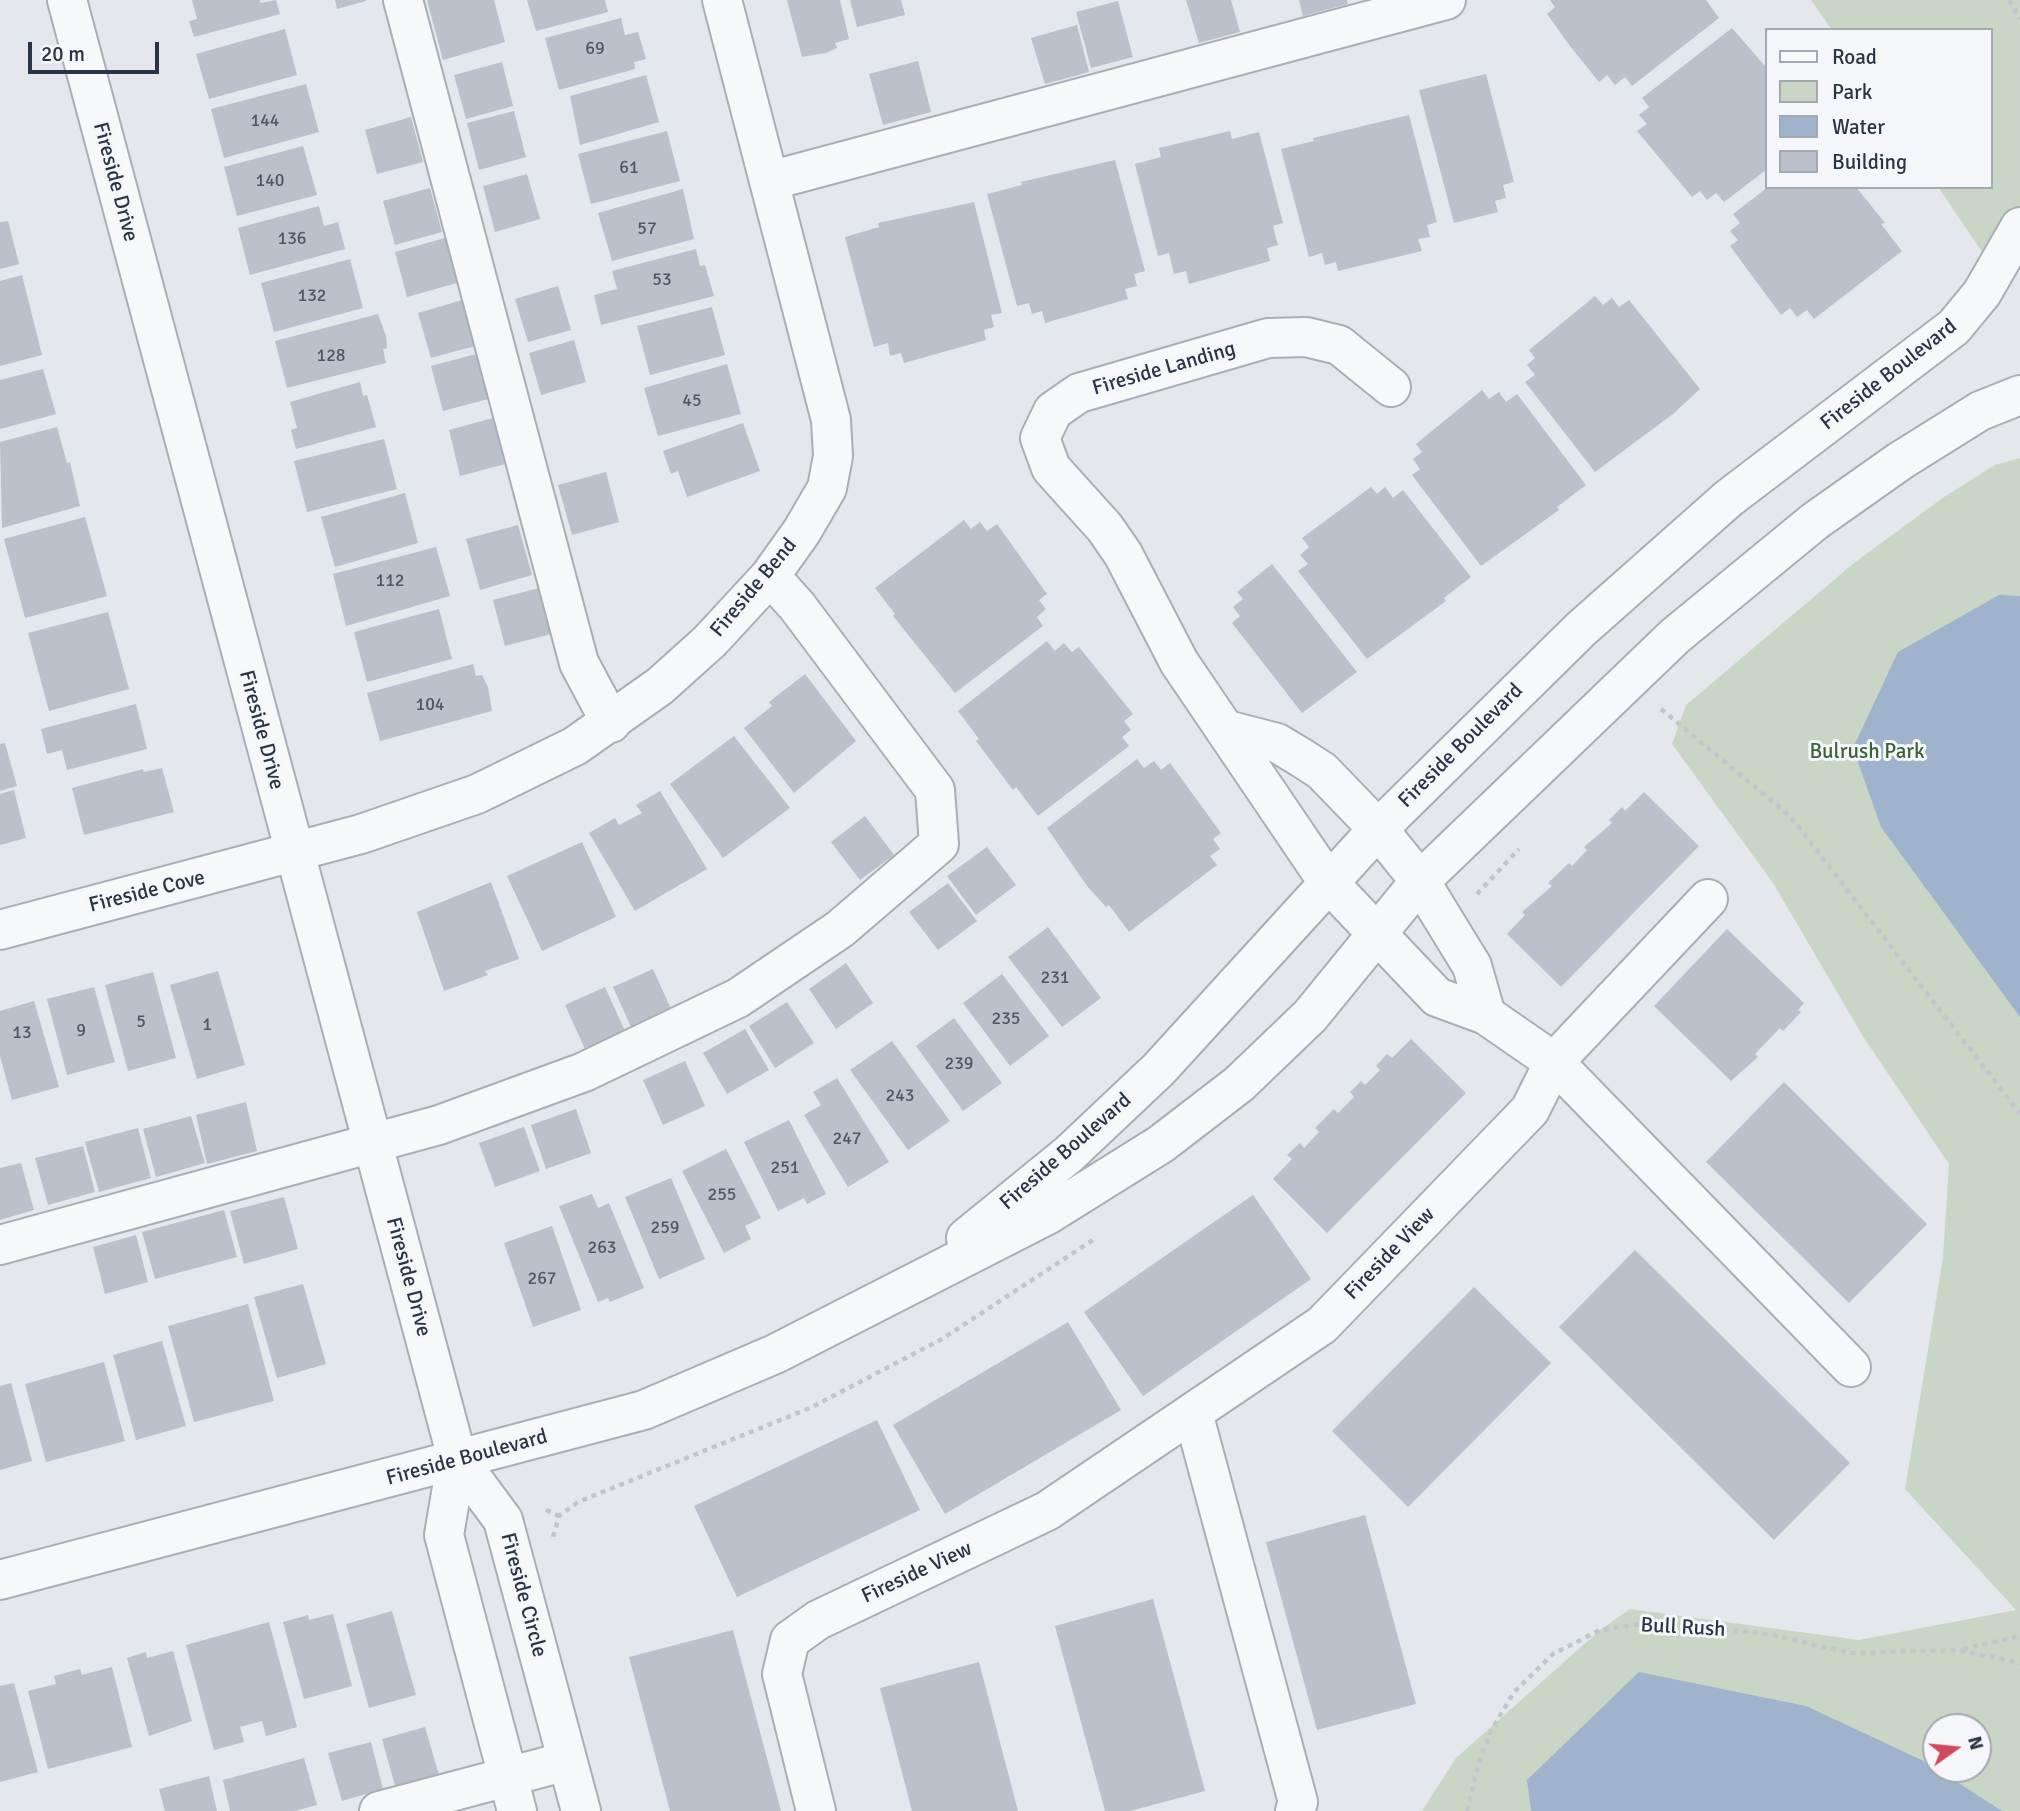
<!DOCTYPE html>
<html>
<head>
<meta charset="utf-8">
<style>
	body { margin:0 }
	#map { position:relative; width:2020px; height:1811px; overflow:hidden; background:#e4e7ec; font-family:Signika,sans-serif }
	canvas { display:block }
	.legend { position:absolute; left:1765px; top:28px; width:228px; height:161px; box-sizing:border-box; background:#f4f6f9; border:2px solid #a4a8b1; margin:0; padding:9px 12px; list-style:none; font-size:21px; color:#2b3445 }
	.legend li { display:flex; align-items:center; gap:14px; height:35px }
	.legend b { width:35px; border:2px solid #a4a8b1 }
	.north { position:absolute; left:1922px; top:1713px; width:70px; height:70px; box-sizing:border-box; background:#f4f6f9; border:2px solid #a4a8b1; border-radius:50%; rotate:75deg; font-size:19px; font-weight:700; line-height:28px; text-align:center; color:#2b3445 }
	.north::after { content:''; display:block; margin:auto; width:24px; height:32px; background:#d1495b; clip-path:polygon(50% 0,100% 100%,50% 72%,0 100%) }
	.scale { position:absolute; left:28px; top:42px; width:131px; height:32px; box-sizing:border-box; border:4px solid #2b3445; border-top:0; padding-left:9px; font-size:21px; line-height:24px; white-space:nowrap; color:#2b3445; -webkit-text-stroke:5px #f4f6f9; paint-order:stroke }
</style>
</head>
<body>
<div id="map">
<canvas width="2020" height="1811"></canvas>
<ul class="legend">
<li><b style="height:9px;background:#f7f8fa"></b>Road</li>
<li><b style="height:19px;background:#c9d6c5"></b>Park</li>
<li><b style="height:19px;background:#9fb4cc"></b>Water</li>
<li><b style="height:19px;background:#bbc0ca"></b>Building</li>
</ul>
<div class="north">N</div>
<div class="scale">20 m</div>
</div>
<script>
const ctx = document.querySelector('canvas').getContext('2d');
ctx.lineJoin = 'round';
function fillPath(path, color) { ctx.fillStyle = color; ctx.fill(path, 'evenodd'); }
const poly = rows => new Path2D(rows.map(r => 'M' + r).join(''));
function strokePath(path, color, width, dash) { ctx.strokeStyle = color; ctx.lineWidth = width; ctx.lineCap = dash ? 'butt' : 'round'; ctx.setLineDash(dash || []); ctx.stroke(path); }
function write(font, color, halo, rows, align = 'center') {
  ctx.font = font + ' Signika,sans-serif'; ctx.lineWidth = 6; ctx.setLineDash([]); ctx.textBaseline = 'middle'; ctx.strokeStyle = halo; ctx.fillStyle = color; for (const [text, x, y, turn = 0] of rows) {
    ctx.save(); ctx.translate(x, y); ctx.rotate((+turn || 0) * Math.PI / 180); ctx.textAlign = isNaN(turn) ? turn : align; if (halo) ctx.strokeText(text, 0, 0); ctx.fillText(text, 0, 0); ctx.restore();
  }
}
fillPath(poly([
	[1811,0,2020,0,2020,227,1995,271,1938,187,1990,187,1990,30,1832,30],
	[2020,458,2020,1811,1422,1811,1456,1758,1600,1630,1630,1609,1859,1640,2016,1610,1905,1489,1943,1258,1949,1164,1864,1038,1773,883,1672,744,1686,705,1854,563,1944,497,1995,465],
	[1936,1727,1978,1727,1978,1769,1936,1769]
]), '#c9d6c5');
fillPath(poly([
	[1999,595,2020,596,2020,1017,1881,827,1853,748,1898,652],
	[1639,1672,1806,1706,1926,1762,2002,1811,1531,1811,1527,1780]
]), '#9fb4cc');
fillPath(poly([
	[192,0,260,0,260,3,276,0,280,14,194,37,189,21,197,19],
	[335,0,366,0,366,1,337,9],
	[427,0,494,0,505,42,443,60],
	[527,0,605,0,608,12,536,31],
	[787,0,840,0,849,39,835,43,837,48,826,53,802,57],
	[850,0,901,0,905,15,857,27],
	[1186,0,1231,0,1240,32,1199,43],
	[1299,0,1347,0,1348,4,1303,16],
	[1550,0,1706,0,1719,18,1632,86,1625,77,1615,85,1607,75,1599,82,1570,46,1547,14,1555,7],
	[1118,1,1133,57,1091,68,1076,12],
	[621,18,625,35,638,32,646,59,634,62,635,69,559,90,545,38],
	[1077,25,1089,72,1045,84,1031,38],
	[1732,28,1766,67,1766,170,1724,202,1716,193,1707,200,1700,191,1692,197,1637,131,1647,124,1639,115,1649,107,1642,98],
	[285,29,297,75,209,99,196,54],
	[918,61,931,112,883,125,869,74],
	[502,62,513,106,466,119,454,75],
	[1486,74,1514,182,1503,185,1506,198,1495,201,1498,212,1454,223,1419,90],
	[646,75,659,122,580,145,570,96],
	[306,84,319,132,224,158,211,109],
	[514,111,526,157,479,170,467,123],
	[1409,115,1437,222,1427,225,1430,237,1418,239,1422,251,1338,271,1336,262,1325,265,1322,253,1309,257,1281,149,1314,141,1313,138],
	[411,117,423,162,377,174,365,130],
	[667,131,680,181,591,204,578,154],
	[1230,131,1232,139,1259,132,1283,223,1273,226,1278,245,1267,248,1270,261,1189,284,1186,271,1174,274,1169,253,1158,256,1135,164,1161,157,1159,148],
	[303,146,317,195,237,216,224,167],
	[1115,160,1145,271,1134,274,1137,286,1125,289,1128,299,1045,323,1042,311,1032,314,1029,303,1017,306,987,194,1022,185,1021,182],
	[527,174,540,219,495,232,483,186],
	[1768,187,1856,187,1885,223,1881,224,1902,251,1814,319,1807,310,1797,317,1790,308,1781,315,1730,246,1738,240,1730,231,1740,223,1733,214],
	[430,188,442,232,395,245,383,201],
	[683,189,694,239,612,261,598,213],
	[974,202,1002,313,991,315,994,327,984,330,986,340,904,363,901,353,890,356,888,343,874,347,845,237,879,227,878,223],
	[319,206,324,226,338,222,345,249,250,275,238,228],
	[8,221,19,264,0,269,0,222],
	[445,238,457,283,407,297,395,252],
	[696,249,700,266,705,265,714,296,601,325,594,295,617,289,612,271],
	[350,259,363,308,274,332,261,283],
	[22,275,42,355,0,366,0,281],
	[558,286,571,330,528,342,515,299],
	[1595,296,1603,305,1612,298,1619,307,1629,300,1700,389,1673,414,1595,472,1525,382,1535,375,1527,365,1535,358,1529,350],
	[462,300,475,346,431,358,418,313],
	[712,307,725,355,650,375,637,326],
	[378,314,386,336,387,348,383,349,386,363,287,388,275,341],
	[574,340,586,382,541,395,529,353],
	[476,354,488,399,443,411,431,366],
	[727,364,741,414,658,436,644,388],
	[43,369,56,414,0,429,0,380],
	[360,382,363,396,367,395,376,427,296,449,291,430,297,428,290,402],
	[1482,390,1489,399,1499,392,1506,402,1517,394,1586,485,1557,507,1559,510,1481,566,1412,475,1420,469,1413,459,1422,452,1416,444],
	[493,418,505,464,460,476,449,430],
	[743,423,760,471,687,497,678,471,671,474,663,451],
	[57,427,67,463,70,462,80,506,2,528,0,442],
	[384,439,397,489,307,512,294,461],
	[606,472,619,522,572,535,558,485],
	[1371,487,1377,494,1385,487,1393,498,1403,490,1471,577,1444,598,1446,601,1367,659,1298,571,1308,564,1300,555,1309,547,1302,538],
	[405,493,418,543,335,567,321,517],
	[85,517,107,596,25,618,4,539],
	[964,520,971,529,980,522,987,531,997,524,1047,594,1039,600,1046,609,1037,617,1043,626,955,693,893,616,895,614,875,588],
	[518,525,532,575,480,590,466,539],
	[436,547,450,596,346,626,333,574],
	[1272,564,1357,672,1302,713,1232,623,1240,616,1233,607,1243,599,1237,592],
	[539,588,551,634,505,646,493,600],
	[439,609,452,659,367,682,354,632],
	[108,612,129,689,49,711,28,633],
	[1047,641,1055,651,1064,643,1072,652,1079,647,1133,714,1124,721,1131,730,1122,737,1129,746,1038,816,1016,787,1013,790,976,741,979,739,958,711],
	[473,664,476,676,482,675,488,687,492,711,380,741,367,693],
	[805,674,856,741,794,793,744,728,772,706,769,702],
	[136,704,147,749,67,770,62,750,47,754,41,729],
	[734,736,790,808,723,858,670,784],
	[5,743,17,786,0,791,0,744],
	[1137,759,1144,768,1154,761,1161,770,1170,763,1221,833,1213,839,1220,849,1210,856,1217,865,1129,932,1109,905,1106,907,1087,886,1047,828],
	[162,768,174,812,84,835,72,788,143,769,144,772],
	[14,790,26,838,0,845,0,794],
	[660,791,707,869,635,911,589,833,615,818,619,825,642,813,636,805],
	[1644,792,1699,846,1561,987,1507,934,1525,915,1522,912,1552,886,1548,883,1569,863,1572,866,1587,850,1584,847,1612,823,1609,820,1622,807,1625,811],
	[865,816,894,855,860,880,831,842],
	[582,842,616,917,542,951,507,876],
	[987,847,1016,885,976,915,947,876],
	[491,882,519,959,485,971,488,975,444,991,417,912],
	[948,883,977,921,938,950,909,912],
	[1048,927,1101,998,1062,1027,1008,957],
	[1727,929,1804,1003,1798,1010,1801,1012,1783,1031,1780,1028,1755,1054,1758,1057,1731,1081,1654,1006],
	[846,963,873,1003,836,1029,809,989],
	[653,969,671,1009,631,1027,613,987],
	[218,971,245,1065,197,1079,170,985],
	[153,972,176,1058,128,1071,105,985],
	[1002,974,1049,1036,1010,1066,963,1003],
	[94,987,115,1062,67,1075,47,999],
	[605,987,625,1031,585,1049,565,1005],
	[34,1001,59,1087,12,1100,0,1056,0,1011],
	[787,1002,814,1043,775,1068,749,1026],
	[954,1018,1002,1083,963,1111,916,1046],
	[745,1029,769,1070,727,1094,703,1053],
	[1411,1039,1466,1093,1327,1233,1273,1179,1292,1159,1287,1155,1300,1143,1304,1148,1319,1132,1315,1128,1334,1109,1338,1113,1354,1097,1350,1092,1361,1081,1365,1085,1380,1070,1376,1066,1387,1054,1392,1058],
	[892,1041,950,1121,908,1150,850,1070],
	[685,1061,705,1106,663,1125,643,1080],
	[837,1078,889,1162,848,1187,804,1115,821,1105,813,1092],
	[1784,1082,1927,1224,1849,1303,1706,1162],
	[246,1102,257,1151,207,1164,196,1115],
	[576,1109,591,1153,546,1169,531,1125],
	[191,1116,205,1163,156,1177,143,1129],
	[789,1120,826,1194,807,1204,804,1198,778,1211,744,1142],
	[524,1127,540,1171,495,1187,479,1143],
	[138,1128,151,1178,99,1192,85,1142],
	[83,1146,95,1192,48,1205,35,1158],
	[726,1149,761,1218,745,1226,751,1239,724,1253,682,1171],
	[21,1163,34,1210,0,1220,0,1168],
	[671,1178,705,1259,659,1279,625,1197],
	[592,1194,598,1208,609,1203,644,1288,610,1302,608,1298,598,1302,559,1206],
	[1253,1195,1311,1279,1143,1396,1084,1312],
	[284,1197,298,1249,244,1264,230,1211],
	[224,1210,237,1257,155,1279,142,1232],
	[552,1226,581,1310,533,1327,504,1243],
	[136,1235,148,1282,105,1294,93,1247],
	[1635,1250,1850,1463,1774,1540,1559,1327],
	[303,1284,326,1364,277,1378,254,1297],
	[1474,1287,1551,1363,1408,1507,1332,1431],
	[248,1304,274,1401,194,1422,168,1326],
	[1068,1322,1121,1410,945,1514,893,1425],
	[162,1341,186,1426,136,1440,113,1355],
	[104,1362,125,1441,46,1462,25,1384],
	[11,1383,32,1461,0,1470,0,1386],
	[877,1420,920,1510,737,1597,694,1506],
	[1365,1515,1416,1704,1317,1730,1266,1542],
	[1153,1599,1205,1791,1130,1811,1105,1811,1055,1626],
	[392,1611,416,1695,369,1708,346,1624],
	[333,1614,352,1686,304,1699,283,1622,308,1615,309,1620],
	[269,1622,297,1727,266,1736,262,1721,240,1727,244,1742,214,1750,186,1645],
	[733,1630,781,1811,670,1811,629,1657],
	[173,1651,192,1721,149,1736,127,1658,146,1652,147,1658],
	[979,1662,1018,1811,912,1811,880,1688],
	[112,1667,132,1747,48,1769,28,1691,56,1684,54,1676,80,1669,82,1675],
	[14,1683,38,1772,0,1782,0,1686],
	[425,1727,439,1775,395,1786,382,1739],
	[371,1742,383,1789,342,1801,328,1753],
	[304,1758,317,1805,295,1811,230,1811,223,1780],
	[209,1776,217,1811,165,1811,159,1789]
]), '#bbc0ca');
const minor = poly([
	[67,0,457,1458,503,1520,581,1811],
	[403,0,579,663,611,723],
	[769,181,1446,0],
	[1227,730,1277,743,1302,758,1322,771,1378,829,1420,881,1472,966,1486,1015,1437,997,1328,882,1179,662,1123,554,1105,528,1051,468,1040,438,1053,411,1079,393,1268,338,1306,337,1339,345,1391,387],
	[0,930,361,834,477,794,575,746,660,686,710,641,770,576,802,531,827,488,833,456,831,420,722,0],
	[1486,1015,1554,1062,1851,1367],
	[966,1238,1069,1154,1159,1069,1378,829,1581,629,1729,498,1954,327,1982,293,2020,227],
	[0,1245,439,1125,584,1072,738,998,840,929,939,844,935,790,797,606,770,576],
	[1193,1413,1298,1802,1295,1811],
	[457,1458,444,1535,517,1811],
	[0,1580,644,1410,775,1354,1049,1214,1161,1144,1239,1084,1310,1016,1420,881,1675,636,1815,521,1900,461,1980,411,2020,395],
	[379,1811,567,1761],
	[816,1811,782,1674,790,1640,818,1620,1047,1511,1322,1325,1530,1110,1554,1062,1708,899]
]);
strokePath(minor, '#a9aeb7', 42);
strokePath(poly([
	[2009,0,2020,19],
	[1661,709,1791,817,2020,1114],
	[1477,894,1519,849],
	[546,1510,559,1516],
	[553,1537,559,1516,578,1502,810,1408,942,1339,1096,1238],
	[1963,1649,2020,1636],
	[1467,1811,1479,1762,1491,1731,1514,1692,1553,1654,1600,1630,1648,1623,1698,1626,1773,1635,1850,1653,1958,1650,2020,1663]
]), '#c2c5cb', 4.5, [5, 5]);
strokePath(minor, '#f7f8fa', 38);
write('18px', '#4f5766', null, [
	["69",595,49],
	["144",265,121],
	["61",629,168],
	["140",270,181],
	["57",647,229],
	["136",292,239],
	["53",662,280],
	["132",312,296],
	["128",331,356],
	["45",692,401],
	["112",390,581],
	["104",430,705],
	["231",1055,978],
	["235",1006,1019],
	["5",141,1022],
	["1",207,1025],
	["9",81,1031],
	["13",22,1033],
	["239",959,1064],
	["243",900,1096],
	["247",847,1139],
	["251",785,1168],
	["255",722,1195],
	["259",665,1228],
	["263",602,1248],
	["267",542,1279]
]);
write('21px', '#2b3445', '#f4f6f9', [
	["Fireside Drive",115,182,75],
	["Fireside Landing",1164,369,-16],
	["Fireside Boulevard",1889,375,-38],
	["Fireside Bend",754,588,-50],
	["Fireside Drive",261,730,75],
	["Fireside Boulevard",1461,746,-45],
	["Fireside Cove",147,892,-14],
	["Fireside Boulevard",1066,1152,-41],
	["Fireside View",1390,1254,-46],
	["Fireside Drive",408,1277,75],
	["Fireside Boulevard",467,1458,-15],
	["Fireside View",917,1573,-25],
	["Fireside Circle",523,1595,75],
	["Bull Rush",1683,1628,3]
]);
write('21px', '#3f6138', '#f4f6f9', [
	["Bulrush Park",1867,752]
]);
</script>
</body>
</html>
